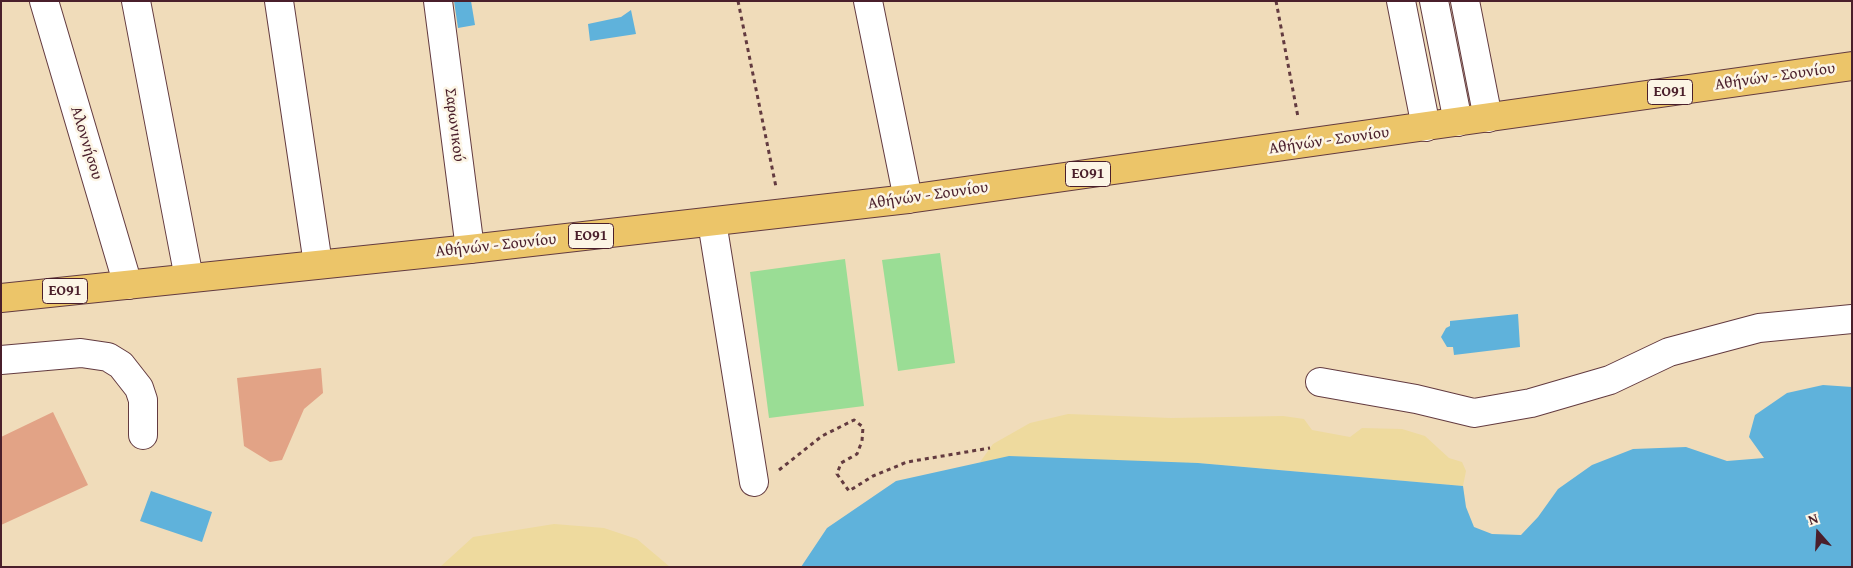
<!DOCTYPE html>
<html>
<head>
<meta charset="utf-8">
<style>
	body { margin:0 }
	#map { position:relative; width:1853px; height:568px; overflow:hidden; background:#f0dcba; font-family:"Gentium Book Plus",serif }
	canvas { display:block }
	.frame { position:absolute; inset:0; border:2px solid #4a1f2b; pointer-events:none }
	.north { position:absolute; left:1793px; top:508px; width:50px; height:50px; -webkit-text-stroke:4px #fcf5e5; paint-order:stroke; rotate:341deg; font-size:14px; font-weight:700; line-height:20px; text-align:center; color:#4a1f2b }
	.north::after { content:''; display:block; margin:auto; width:18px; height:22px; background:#4a1f2b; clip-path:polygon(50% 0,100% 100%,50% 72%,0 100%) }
</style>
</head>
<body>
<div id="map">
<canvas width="1853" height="568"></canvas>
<div class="frame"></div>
<div class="north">N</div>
</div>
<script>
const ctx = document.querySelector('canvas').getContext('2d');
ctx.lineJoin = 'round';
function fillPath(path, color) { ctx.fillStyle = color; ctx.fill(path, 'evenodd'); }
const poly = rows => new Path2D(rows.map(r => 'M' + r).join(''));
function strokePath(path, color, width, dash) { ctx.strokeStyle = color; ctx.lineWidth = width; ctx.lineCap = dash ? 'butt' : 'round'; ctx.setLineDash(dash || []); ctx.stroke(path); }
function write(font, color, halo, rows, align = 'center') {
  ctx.font = font + ' "Gentium Book Plus",serif'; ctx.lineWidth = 5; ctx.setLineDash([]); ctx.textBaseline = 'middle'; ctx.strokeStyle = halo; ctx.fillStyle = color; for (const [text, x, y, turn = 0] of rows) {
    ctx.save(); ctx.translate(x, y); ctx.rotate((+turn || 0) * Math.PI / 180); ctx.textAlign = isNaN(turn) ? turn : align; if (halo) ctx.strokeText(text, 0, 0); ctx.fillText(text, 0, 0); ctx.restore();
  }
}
fillPath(poly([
	[940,253,955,363,898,371,882,260],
	[845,259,864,406,769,418,750,272]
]), '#9add95');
fillPath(poly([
	[1068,414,1171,418,1283,416,1304,419,1312,430,1350,437,1362,428,1402,429,1425,436,1449,458,1462,462,1466,471,1463,486,1198,463,980,462,993,444,1030,423],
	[554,524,604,528,637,539,670,567,440,567,473,537]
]), '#eeda9e');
fillPath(poly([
	[454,1,471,1,475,25,458,28],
	[631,10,636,34,590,41,588,24,621,17],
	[1518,314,1520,347,1454,355,1453,347,1447,347,1441,337,1446,328,1450,326,1450,321],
	[1823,385,1852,387,1852,567,801,567,827,528,896,481,1009,456,1198,463,1463,486,1466,507,1474,527,1492,534,1521,535,1538,517,1558,489,1592,465,1633,449,1686,447,1727,461,1764,458,1749,437,1755,415,1787,393],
	[151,491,212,512,202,542,140,521]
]), '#5fb2db');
fillPath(poly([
	[321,368,323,393,304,409,282,460,270,462,244,446,237,378],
	[53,412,88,485,1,525,1,437]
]), '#e2a386');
const minor = poly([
	[44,1,128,285],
	[136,1,189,278],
	[279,1,318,264],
	[438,1,470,249],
	[868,1,908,199],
	[1401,1,1426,127],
	[1434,1,1458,122],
	[1465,1,1488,118],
	[712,222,754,482],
	[1,360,81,353,108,357,121,365,139,388,143,400,143,435],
	[1320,382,1416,399,1474,413,1531,403,1610,380,1669,352,1759,328,1852,319]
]);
const major = poly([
	[1,298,470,249,908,199,1852,66]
]);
strokePath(minor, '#633b40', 30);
strokePath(major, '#633b40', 30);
strokePath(poly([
	[738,1,776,187],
	[1276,1,1298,117],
	[779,470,822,436,854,420,863,427,862,441,857,454,841,463,837,474,849,491,873,476,907,462,990,448]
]), '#633b40', 3, [4, 4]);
strokePath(minor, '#fff', 28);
strokePath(major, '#ecc569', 28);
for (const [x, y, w] of [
	[1670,92,45],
	[1088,174,45],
	[591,236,45],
	[65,291,45]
]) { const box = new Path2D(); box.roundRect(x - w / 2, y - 12.5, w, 25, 4); ctx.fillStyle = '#fcf5e5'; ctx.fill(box); strokePath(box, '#4a1f2b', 1); }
write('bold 15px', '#4a1f2b', null, [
	["ΕΟ91",1670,92],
	["ΕΟ91",1088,174],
	["ΕΟ91",591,236],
	["ΕΟ91",65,291]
]);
write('16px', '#4a1f2b', '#fcf5e5', [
	["Αθήνών - Σουνίου",1775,77,-8],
	["Σαρωνικού",454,125,83],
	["Αθήνών - Σουνίου",1329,141,-8],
	["Αλοννήσου",86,143,73],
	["Αθήνών - Σουνίου",928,196,-8],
	["Αθήνών - Σουνίου",496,246,-6]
]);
</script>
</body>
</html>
